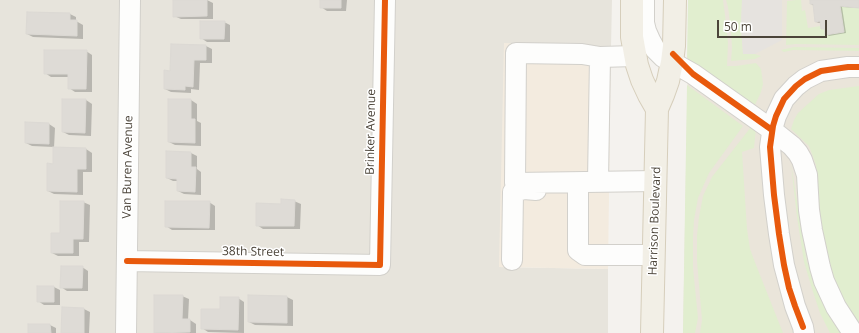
<!DOCTYPE html>
<html>
<head>
<meta charset="utf-8">
<style>
	body { margin:0 }
	#map { position:relative; width:859px; height:333px; overflow:hidden; background:#f4f2ee; font-family:"Open Sans",sans-serif }
	canvas { display:block }
	.scale { position:absolute; left:717px; top:20px; width:110px; height:18px; box-sizing:border-box; border:2px solid #4b4439; border-top:0; padding-left:5px; font-size:12px; line-height:14px; white-space:nowrap; color:#4b4439; -webkit-text-stroke:3px #fff; paint-order:stroke }
</style>
</head>
<body>
<div id="map">
<canvas width="859" height="333"></canvas>
<div class="scale">50 m</div>
</div>
<script>
const ctx = document.querySelector('canvas').getContext('2d');
ctx.lineJoin = 'round';
function fillPath(path, color) { ctx.fillStyle = color; ctx.fill(path, 'evenodd'); }
const poly = rows => new Path2D(rows.map(r => 'M' + r).join(''));
function strokePath(path, color, width, dash) { ctx.strokeStyle = color; ctx.lineWidth = width; ctx.lineCap = dash ? 'butt' : 'round'; ctx.setLineDash(dash || []); ctx.stroke(path); }
function write(font, color, halo, rows, align = 'center') {
  ctx.font = font + ' "Open Sans",sans-serif'; ctx.lineWidth = 3; ctx.setLineDash([]); ctx.textBaseline = 'middle'; ctx.strokeStyle = halo; ctx.fillStyle = color; for (const [text, x, y, turn = 0] of rows) {
    ctx.save(); ctx.translate(x, y); ctx.rotate((+turn || 0) * Math.PI / 180); ctx.textAlign = isNaN(turn) ? turn : align; if (halo) ctx.strokeText(text, 0, 0); ctx.fillText(text, 0, 0); ctx.restore();
  }
}
fillPath(poly([
	[0,0,612,0,611,47,499,267,608,269,608,333,0,333]
]), '#e7e4dc');
fillPath(poly([
	[504,43,611,47,608,269,499,267]
]), '#f3ebdf');
fillPath(poly([
	[689,0,859,0,859,333,683,333]
]), '#eae5da');
fillPath(poly([
	[688,0,723,0,725,15,728,43,727,66,736,66,756,63,761,69,763,84,761,92,754,107,687,58],
	[726,0,742,0,741,26,743,54,755,54,761,56,755,59,731,61,732,48,731,30,728,7],
	[796,0,801,0,802,11,805,10,808,28,821,26,821,29,825,29,825,35,844,32,840,6,859,8,859,45,796,44,786,45,787,1],
	[794,47,859,48,859,51,793,50,784,52,781,50],
	[687,85,743,126,709,173,698,198,694,220,693,237,693,268,698,318,695,333,683,333],
	[859,86,859,332,839,302,822,235,817,197,816,165,809,146,791,129,794,120,798,113,819,94,829,90],
	[751,127,756,128,754,148,742,152,747,229,750,249,756,265,783,333,700,333,702,320,697,261,697,236,699,217,703,196,712,177],
	[791,164,807,262,843,333,830,333,820,313,813,292,804,262,797,217]
]), '#e1eecf');
fillPath(poly([
	[742,0,782,0,782,40,755,54,743,54,741,26]
]), '#e6e3df');
fillPath(poly([
	[174,0,207,0,213,3,213,19,181,19,174,16],
	[321,0,347,0,346,11,327,11,321,7],
	[811,0,859,0,859,8,842,7,846,33,829,36,826,34,826,30,822,28,821,23,819,23,816,22,814,6,811,4],
	[70,14,76,17,76,21,83,25,83,39,33,37,27,34],
	[224,22,230,25,230,42,207,42,201,38],
	[172,45,206,46,212,49,212,63,200,63,199,90,191,89,191,93,171,92,165,89,171,72],
	[86,51,92,55,92,92,75,92,69,88,69,77,51,77,45,73],
	[86,100,92,104,91,136,69,135,63,132],
	[191,100,197,104,197,121,201,123,201,146,175,145,169,142],
	[49,124,55,128,54,148,86,149,92,153,92,172,83,172,83,195,54,194,48,191,54,165,54,147,32,146,26,143],
	[167,152,191,153,197,156,197,169,201,172,201,195,184,194,178,191,178,181,173,181,167,178],
	[294,201,301,204,300,229,263,229,257,225],
	[83,202,90,205,89,242,79,242,79,256,58,256,52,253,61,234],
	[209,202,215,206,215,230,172,230,166,226],
	[82,267,88,271,88,291,67,291,61,287],
	[54,287,60,290,60,305,44,305,38,301],
	[155,296,182,296,189,299,188,320,190,320,196,324,196,333,155,333],
	[249,296,287,297,293,300,293,326,255,325,249,322],
	[238,298,244,302,244,333,208,332,202,328,221,310],
	[84,309,90,312,89,333,62,333],
	[29,325,50,325,56,328,56,333,29,333]
]), '#0003');
const building = poly([
	[173,0,207,0,207,16,173,17,173,0],
	[320,0,341,0,341,8,320,8,320,0],
	[810,0,859,0,859,8,840,6,844,32,825,35,825,29,821,29,820,21,815,22,813,4,810,4,810,0],
	[27,12,70,13,70,20,77,20,77,36,26,34,27,12],
	[200,21,225,21,224,39,200,39,200,21],
	[171,44,206,45,206,60,194,60,193,87,185,86,185,90,164,89,164,70,170,71,171,44],
	[44,50,87,50,86,89,68,89,68,74,44,74,44,50],
	[62,99,86,99,85,133,62,132,62,99],
	[168,99,191,99,191,119,195,119,195,143,168,142,168,99],
	[25,122,49,123,49,144,25,143,25,122],
	[53,147,86,148,86,169,77,169,77,192,47,191,47,163,53,164,53,147],
	[166,151,191,152,191,167,196,167,195,192,177,191,177,179,166,178,166,151],
	[281,199,295,200,294,226,256,226,256,203,281,204,281,199],
	[60,201,84,201,83,239,73,239,73,253,51,253,51,233,60,233,60,201],
	[165,201,210,201,209,228,165,227,165,201],
	[61,266,83,266,82,288,60,288,61,266],
	[37,286,54,286,54,302,37,302,37,286],
	[154,295,183,295,182,319,190,319,190,332,154,333,154,295],
	[248,295,287,296,287,323,248,322,248,295],
	[220,297,239,297,238,330,201,329,201,309,220,309,220,297],
	[62,307,84,308,84,333,61,333,62,307],
	[28,324,50,324,51,333,28,333,28,324]
]);
fillPath(building, '#dedbd6');
strokePath(building, '#dcd9d4', 1);
const minor = poly([
	[644,0,644,23,646,31,650,40,655,49,663,57,693,74,772,130,792,146,798,153,802,160,807,175,809,210,812,230,820,267,824,281,836,307,853,333],
	[635,56,600,57,582,54,516,53,515,183,656,181],
	[598,181,600,57],
	[578,191,578,250,585,255,654,255],
	[512,260,513,192,524,189,536,190],
	[127,261,380,265,385,0],
	[126,333,130,0],
	[804,333,803,327,795,306,784,265,779,234,774,195,770,147,773,126,776,116,784,99,796,86,805,79,821,71,848,67,859,67]
]);
const major = poly([
	[632,0,632,37,637,65,642,80,649,95,657,109],
	[652,333,657,109,663,95,668,81,672,62,674,46,675,0]
]);
strokePath(minor, '#d2d0cb', 22);
strokePath(major, '#d6cebb', 24);
strokePath(minor, '#fdfdfc', 20);
strokePath(major, '#f2efe6', 22);
strokePath(poly([
	[673,54,693,74,772,130],
	[127,261,380,265,385,0],
	[803,327,795,306,789,288,784,265,779,234,774,195,770,147,773,126,776,116,784,99,796,86,805,79,821,71,848,67,859,67]
]), '#e8590c', 6);
write('12px', '#4b4439', '#fff', [
	["Brinker Avenue",371,132,-89],
	["Van Buren Avenue",128,167,-89],
	["Harrison Boulevard",655,221,-88],
	["38th Street",253,252,1]
]);
</script>
</body>
</html>
